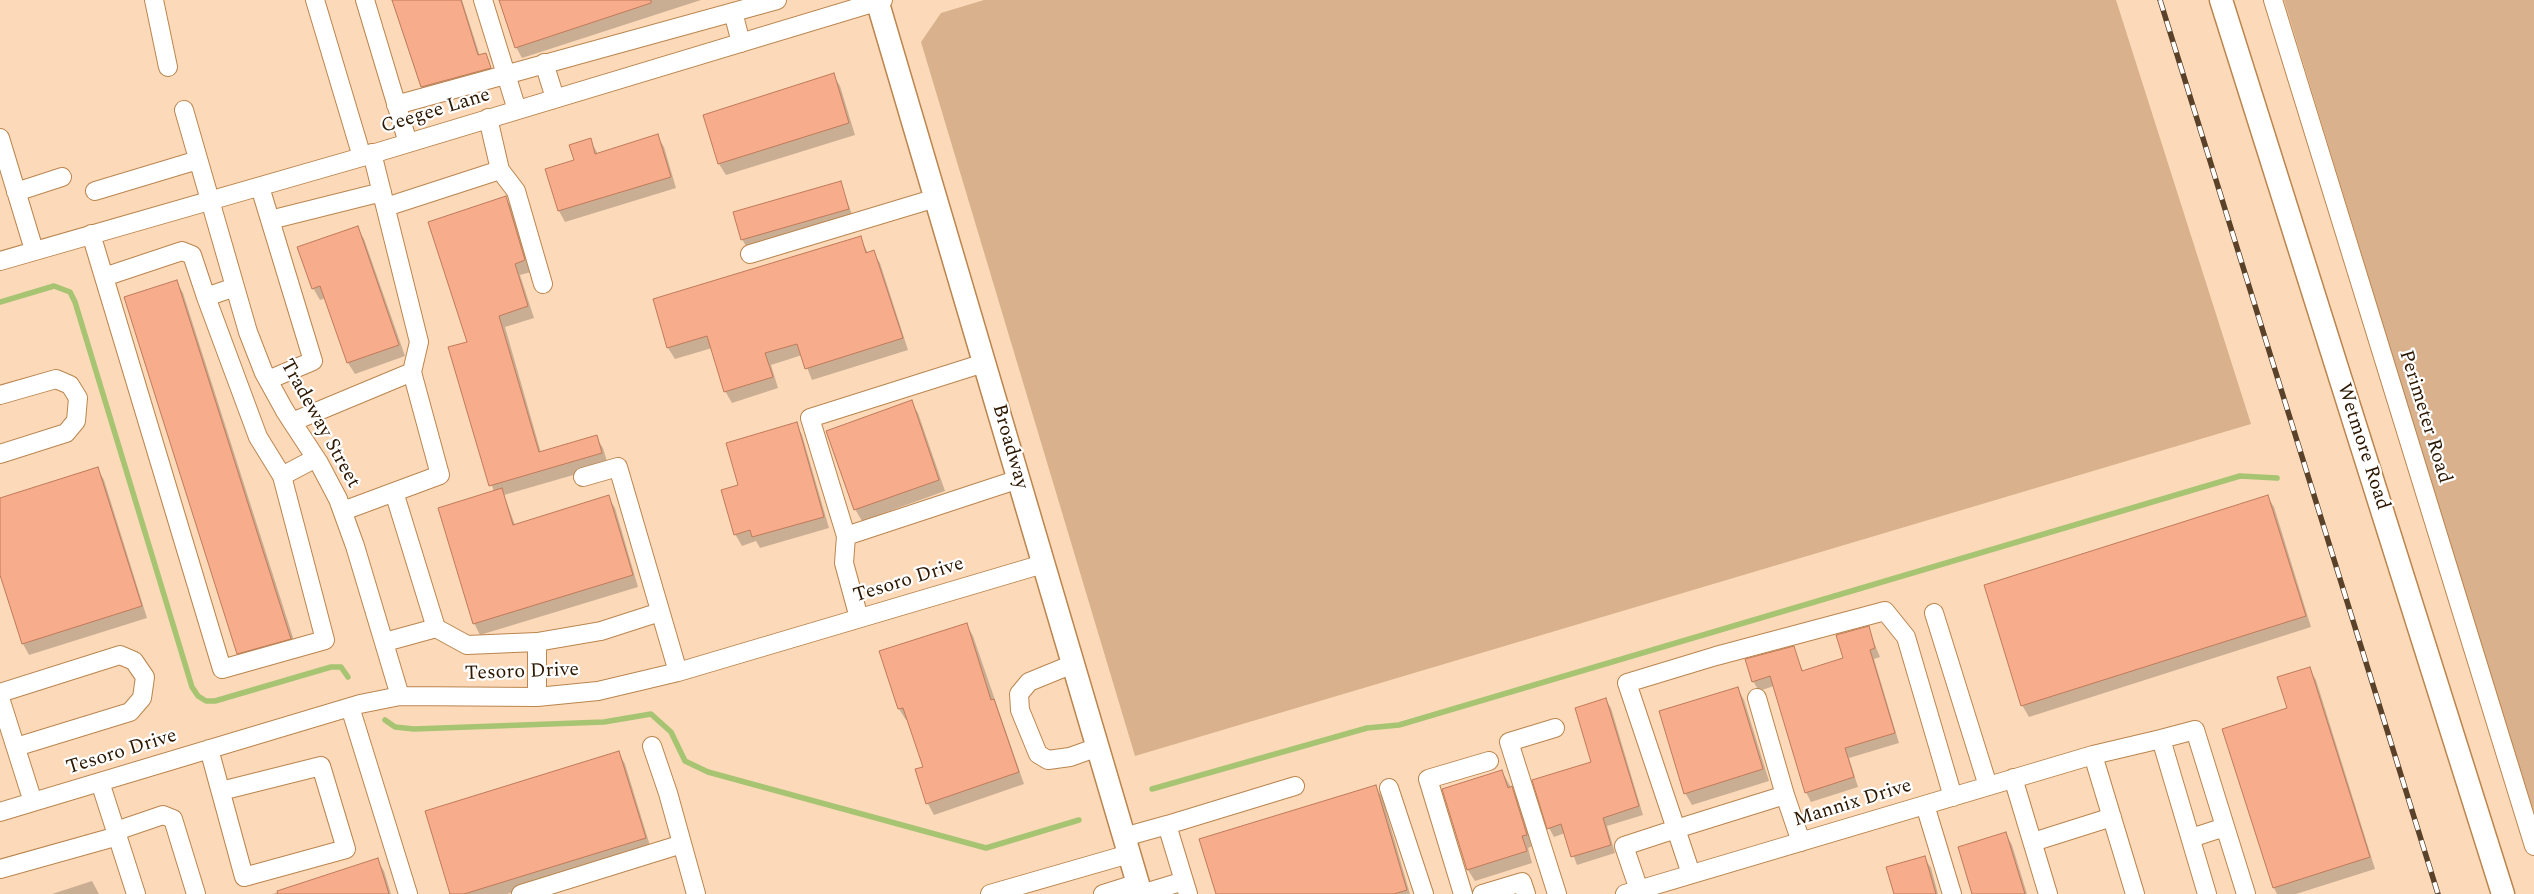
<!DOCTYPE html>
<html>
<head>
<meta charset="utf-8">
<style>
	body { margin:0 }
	canvas { display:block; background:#fcd9b8 }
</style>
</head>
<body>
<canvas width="2534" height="894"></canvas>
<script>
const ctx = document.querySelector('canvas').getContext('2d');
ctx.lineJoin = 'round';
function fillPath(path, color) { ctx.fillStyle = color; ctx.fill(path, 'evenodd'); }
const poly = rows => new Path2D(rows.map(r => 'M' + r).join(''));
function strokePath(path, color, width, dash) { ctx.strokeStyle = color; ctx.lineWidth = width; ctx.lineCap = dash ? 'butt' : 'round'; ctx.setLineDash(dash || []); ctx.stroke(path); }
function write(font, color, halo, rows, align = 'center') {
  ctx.font = font + ' Spectral,serif'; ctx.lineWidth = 4.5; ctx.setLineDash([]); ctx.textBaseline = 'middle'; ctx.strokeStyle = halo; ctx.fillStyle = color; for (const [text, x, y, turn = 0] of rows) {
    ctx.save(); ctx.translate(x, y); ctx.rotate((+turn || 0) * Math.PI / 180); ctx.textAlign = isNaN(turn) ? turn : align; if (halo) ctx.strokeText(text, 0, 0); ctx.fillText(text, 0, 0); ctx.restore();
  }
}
fillPath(poly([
	[984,0,2116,0,2251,424,1135,756,921,42,941,13],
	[2284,0,2534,0,2534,813,2475,626]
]), '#d9b18c');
fillPath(poly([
	[393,0,462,0,480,56,485,54,496,79,428,98,422,87],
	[501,0,701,0,522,58,516,47],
	[833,75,840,86,855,135,726,175,719,164,704,115],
	[657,136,664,147,676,188,565,222,559,211,546,170,576,161,590,140,598,154],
	[840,182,853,217,747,248,742,239],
	[506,198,512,209,531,272,520,275,534,318,505,327,541,453,596,437,603,448,608,465,504,495,515,525,608,497,615,508,638,587,480,635,474,623,494,492,450,348,468,343],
	[357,228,364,239,405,356,355,374,348,363,326,298,320,300,313,288],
	[860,238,868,253,873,252,880,263,908,350,812,380,802,355,771,365,778,388,732,403,725,391,712,348,675,359,668,348,654,300],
	[176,281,183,293,297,650,245,665,239,653],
	[911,402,918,413,945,491,862,521,855,509],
	[796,423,802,435,829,528,760,548,756,541,742,546,735,534,740,486],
	[97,468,104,480,147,618,29,655,23,644,0,571,0,499],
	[2267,496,2274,507,2311,627,2029,717,2022,705],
	[966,624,973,636,1024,784,934,815,928,804,916,770,925,767,908,719,906,720,899,709],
	[1868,628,1880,657,1874,659,1899,743,1849,758,1858,787,1811,802,1806,792,1774,686,1759,691,1753,681,1793,648,1803,671,1845,659],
	[2309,668,2316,680,2375,869,2296,894,2277,894,2274,888,2288,709],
	[1738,689,1744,700,1769,781,1692,805,1685,793],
	[1606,700,1611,708,1643,815,1607,826,1615,853,1577,865,1565,833,1554,837,1549,828,1593,763],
	[619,753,625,764,651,849,507,894,451,894],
	[1502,772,1518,799,1533,846,1528,848,1532,863,1475,881,1468,870],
	[1375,786,1382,797,1410,894,1216,894],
	[2006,834,2012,845,2027,894,1973,894],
	[1924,857,1931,868,1938,894,1895,894],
	[377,860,384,871,391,894,272,894],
	[92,881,99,894,52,894]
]), '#0003');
strokePath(poly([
	[0,302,54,286,70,292,75,302,192,687,198,696,206,701,215,701,331,667,341,667,348,677],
	[385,720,395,727,414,729,604,722,651,714,671,732,685,761,708,772,986,848,1079,820],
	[1152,789,1367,728,1399,725,2240,476,2277,478]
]), '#a6c471', 5.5);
const building = poly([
	[392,0,461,0,478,55,486,53,491,68,421,87,392,0],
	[499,0,651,0,651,3,515,48,499,0],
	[834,73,849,123,718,164,703,115,834,73],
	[658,134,671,177,558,211,545,169,574,160,569,145,591,138,595,154,658,134],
	[841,181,849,209,741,240,733,212,841,181],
	[506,196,525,260,515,264,528,306,499,316,539,452,597,435,602,453,489,486,448,347,467,342,428,222,506,196],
	[358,226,399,345,347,363,320,286,312,289,297,247,358,226],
	[861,236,866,253,874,250,903,338,805,369,797,344,765,353,773,377,724,392,707,336,667,348,653,299,861,236],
	[177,280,291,639,237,654,124,297,177,280],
	[912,400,939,480,854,510,826,431,912,400],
	[797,422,824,517,752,537,750,530,734,535,721,490,738,485,726,443,797,422],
	[98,467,142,606,22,644,0,575,0,498,98,467],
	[502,488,513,525,609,495,633,575,473,624,438,508,502,488],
	[2268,495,2306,616,2021,706,1984,585,2268,495],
	[967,623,991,700,994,699,1019,772,926,804,915,769,923,767,903,708,898,709,879,651,967,623],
	[1869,626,1875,648,1870,650,1895,733,1845,748,1854,777,1805,793,1770,676,1752,682,1745,659,1794,646,1802,671,1843,658,1836,635,1869,626],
	[2310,667,2370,857,2273,888,2222,729,2287,708,2277,677,2310,667],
	[1738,687,1763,769,1684,794,1659,711,1738,687],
	[1606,698,1639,806,1603,818,1611,845,1571,857,1561,824,1547,829,1532,780,1591,762,1575,708,1606,698],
	[619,751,646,838,464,894,450,894,425,811,619,751],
	[1502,770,1508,788,1512,786,1527,835,1522,836,1527,851,1467,870,1442,789,1502,770],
	[1376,785,1407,890,1394,894,1216,894,1199,839,1376,785],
	[2006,832,2025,894,1972,894,1958,847,2006,832],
	[1925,856,1936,894,1894,894,1886,867,1925,856],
	[378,858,389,894,278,894,277,891,378,858]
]);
fillPath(building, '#f7ad8c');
strokePath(building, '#bf7a5a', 1);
const minor = poly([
	[154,0,168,67],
	[315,0,362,157],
	[365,0,408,143],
	[483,0,517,110],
	[2273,0,2534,846],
	[733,12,741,43],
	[544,63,555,98],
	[396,105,777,0],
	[184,110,248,332,264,373,285,411,319,463,338,499,355,546,400,696],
	[0,138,34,250],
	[372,153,419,342,412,372],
	[500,170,516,191,543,284],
	[260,187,313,361,268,380],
	[95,191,198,160],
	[16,192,62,177],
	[386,207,500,170,488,118],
	[270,220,382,192],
	[91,234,222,669,325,640,282,476],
	[750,254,936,198],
	[0,261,362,157,883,0],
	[104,277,182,251,192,255,206,297],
	[235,287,206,297,258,437,282,476,316,458],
	[984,363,810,418,846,536,1019,479],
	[0,395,56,379,70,385,78,398,76,421,66,433,0,454],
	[292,422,412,372,440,475,343,511],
	[583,477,618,467,678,672],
	[846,536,844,563,859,618],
	[1934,613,1988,786],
	[436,628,467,645,537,642,601,631,660,612],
	[385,642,436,628,394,492],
	[537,642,537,697],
	[1073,664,1029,682,1019,694,1020,710,1038,754,1048,760,1070,757,1098,747],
	[0,693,120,655,134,661,145,677,142,698,130,712,16,747],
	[0,698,33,802],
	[1757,698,1785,795],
	[350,707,408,894],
	[1555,728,1509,742,1557,894],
	[2161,739,2195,730,2246,894],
	[652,746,668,793,696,894],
	[209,749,244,877,346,849,321,766,221,791],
	[2093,755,2135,894],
	[2013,778,2048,894],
	[100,782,136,894],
	[1389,788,1424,894],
	[1925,805,1952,894],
	[0,812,360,704,400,696,537,697,598,691,678,672,1043,564],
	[116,831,163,815,173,819,196,894],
	[1124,837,1167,825],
	[2191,838,2225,827],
	[2033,842,2112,817],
	[0,869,118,836],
	[1691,874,1676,829,1785,795,1801,842],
	[1639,890,1624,846,1676,829,1627,683,1716,656,1885,611,1906,637,1953,797],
	[521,894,682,844],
	[990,894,1129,854],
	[1103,894,1138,883],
	[1141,894,1184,881],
	[1188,894,1167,825,1295,786],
	[1463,894,1428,779,1489,761],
	[1482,894,1522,882,1526,894],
	[1625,894,2093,755,2161,739,2207,894]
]);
const major = poly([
	[877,0,1141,894],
	[2221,0,2503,894]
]);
strokePath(minor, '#bb854e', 20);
strokePath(major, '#bb854e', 25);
strokePath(minor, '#fff', 18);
strokePath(major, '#fff', 22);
const rail = poly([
	[2160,0,2438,894]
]);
strokePath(rail, '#5a422a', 5.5);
strokePath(rail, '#fff', 4, [11]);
write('20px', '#2c1701', '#fff', [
	["Ceegee Lane",436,112,-17],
	["Perimeter Road",2424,417,73],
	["Tradeway Street",319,424,61],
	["Broadway",1009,447,74],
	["Wetmore Road",2362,447,72],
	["Tesoro Drive",909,581,-17],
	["Tesoro Drive",522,673,-2],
	["Tesoro Drive",122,753,-17],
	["Mannix Drive",1853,804,-17]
]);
</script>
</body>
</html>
